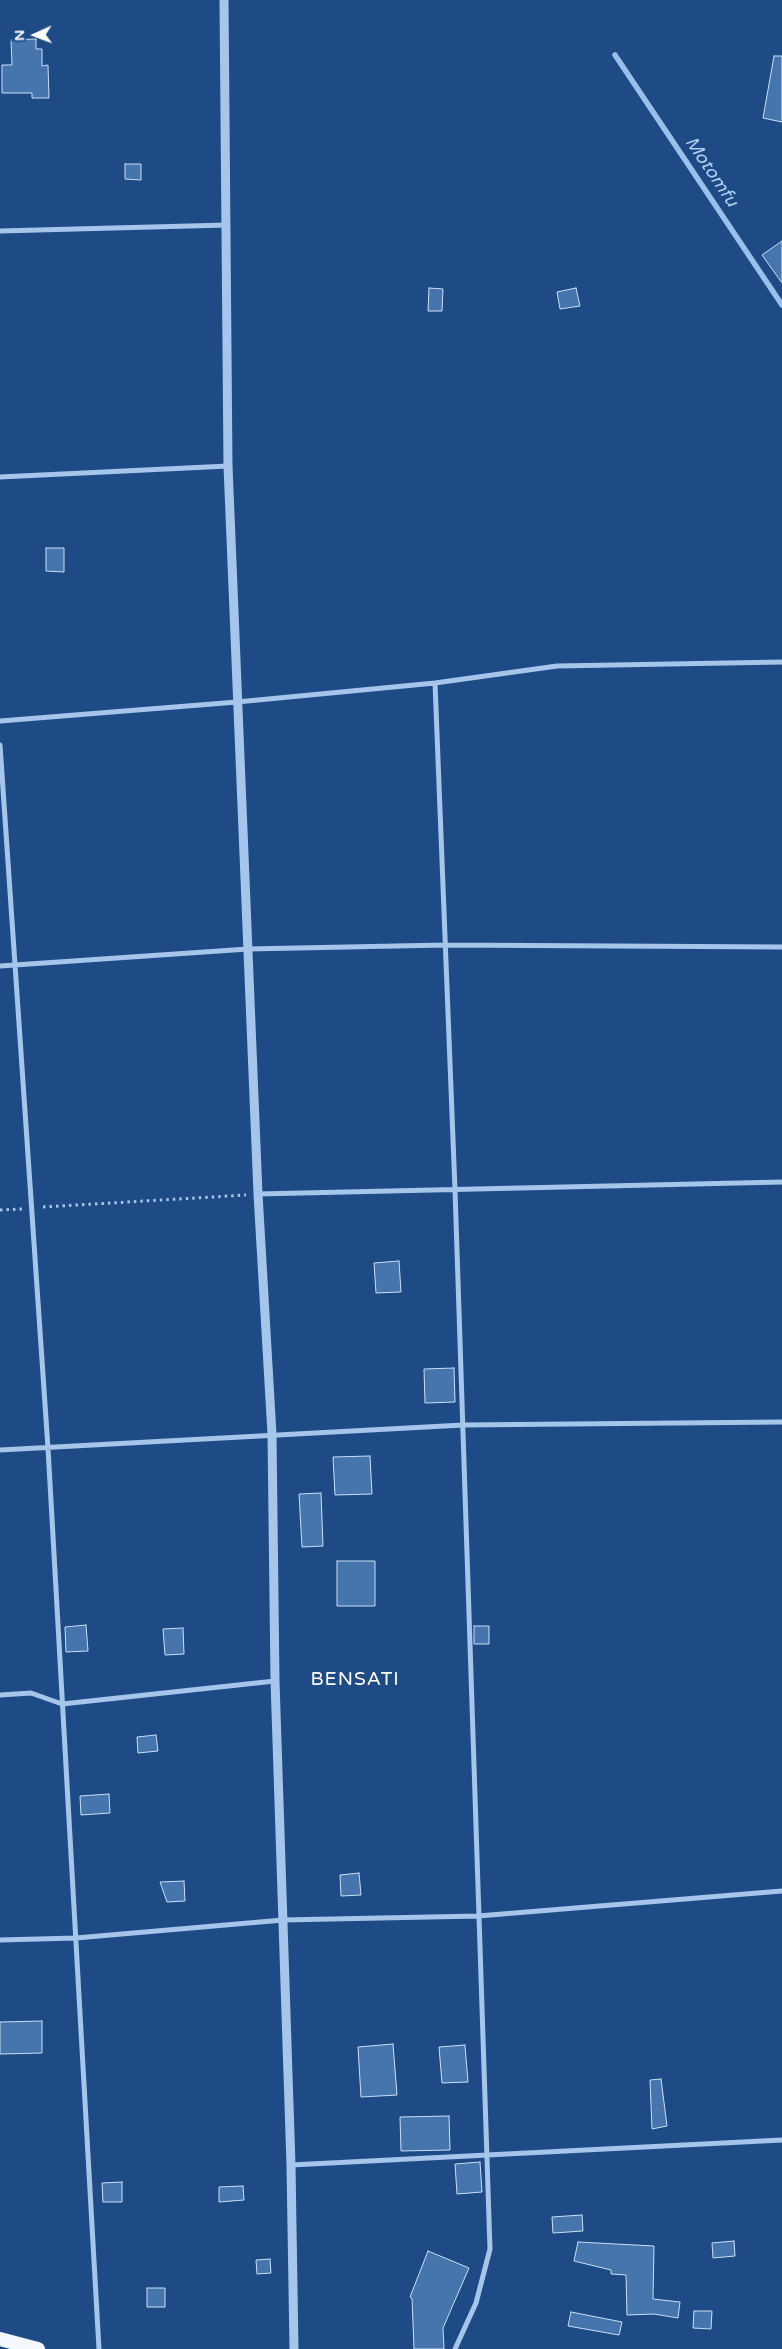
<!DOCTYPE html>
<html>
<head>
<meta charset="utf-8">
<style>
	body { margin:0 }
	#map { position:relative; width:782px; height:2349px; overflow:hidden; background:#1e4b85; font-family:"Varela Round",sans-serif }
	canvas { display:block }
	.north { position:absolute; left:10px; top:10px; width:50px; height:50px; -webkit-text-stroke:4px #1e4b85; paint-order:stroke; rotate:268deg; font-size:14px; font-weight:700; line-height:20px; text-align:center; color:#fff }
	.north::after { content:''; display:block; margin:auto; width:18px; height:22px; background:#fff; clip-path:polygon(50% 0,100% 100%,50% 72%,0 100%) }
</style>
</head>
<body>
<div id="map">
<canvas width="782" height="2349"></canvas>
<div class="north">N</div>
</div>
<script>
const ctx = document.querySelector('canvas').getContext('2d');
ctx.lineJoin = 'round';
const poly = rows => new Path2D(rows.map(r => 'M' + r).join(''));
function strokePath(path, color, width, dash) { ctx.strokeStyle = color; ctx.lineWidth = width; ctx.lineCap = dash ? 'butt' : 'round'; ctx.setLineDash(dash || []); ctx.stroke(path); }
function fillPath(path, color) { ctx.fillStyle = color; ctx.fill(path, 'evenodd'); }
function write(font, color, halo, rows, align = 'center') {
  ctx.font = font + ' "Varela Round",sans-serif'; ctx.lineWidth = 4; ctx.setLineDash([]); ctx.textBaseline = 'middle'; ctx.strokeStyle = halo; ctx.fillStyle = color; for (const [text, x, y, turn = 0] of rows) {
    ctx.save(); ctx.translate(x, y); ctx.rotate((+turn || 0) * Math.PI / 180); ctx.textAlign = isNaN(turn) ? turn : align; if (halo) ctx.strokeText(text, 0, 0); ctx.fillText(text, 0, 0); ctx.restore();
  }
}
strokePath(poly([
	[615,55,782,305]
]), '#99c0ec', 5.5);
const building = poly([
	[36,39,36,49,42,49,42,66,48,65,49,98,32,98,32,93,2,93,2,65,12,65,11,40,36,39],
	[774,56,782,56,782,122,763,118,774,56],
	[125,164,141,164,141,180,125,179,125,164],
	[782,241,782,283,762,255,782,241],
	[429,288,443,289,442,311,428,311,429,288],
	[576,288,580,306,560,309,557,292,576,288],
	[46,548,64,548,64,572,46,571,46,548],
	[399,1261,401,1292,376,1293,374,1263,399,1261],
	[454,1368,455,1402,425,1403,424,1369,454,1368],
	[370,1456,372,1494,335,1495,333,1457,370,1456],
	[321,1493,323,1546,302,1547,299,1494,321,1493],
	[337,1561,375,1561,375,1606,337,1606,337,1561],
	[86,1625,88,1651,66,1652,65,1627,86,1625],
	[474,1626,489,1626,489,1644,474,1644,474,1626],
	[183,1628,184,1654,165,1655,163,1629,183,1628],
	[156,1735,158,1751,138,1753,137,1737,156,1735],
	[109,1794,110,1813,81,1815,80,1796,109,1794],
	[359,1873,361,1895,341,1896,340,1875,359,1873],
	[184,1881,185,1901,167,1902,160,1882,184,1881],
	[42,2021,42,2053,0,2054,0,2022,42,2021],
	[393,2044,397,2095,361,2097,358,2047,393,2044],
	[465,2045,468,2082,442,2083,439,2047,465,2045],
	[661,2079,667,2126,652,2129,650,2080,661,2079],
	[449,2116,450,2150,401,2151,400,2117,449,2116],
	[480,2162,482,2192,457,2194,455,2164,480,2162],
	[122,2182,122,2202,103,2202,102,2183,122,2182],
	[243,2186,244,2200,219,2202,219,2187,243,2186],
	[582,2215,583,2231,553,2233,552,2217,582,2215],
	[734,2241,735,2256,713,2258,712,2243,734,2241],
	[578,2242,654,2246,653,2299,680,2302,678,2318,654,2314,627,2315,626,2275,611,2274,611,2270,574,2261,578,2242],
	[428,2251,469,2268,443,2328,444,2349,414,2349,412,2298,410,2297,428,2251],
	[270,2259,271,2273,257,2274,256,2260,270,2259],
	[147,2288,165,2288,165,2307,147,2307,147,2288],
	[694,2311,712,2311,711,2329,693,2328,694,2311],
	[571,2312,622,2322,619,2335,568,2326,571,2312]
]);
fillPath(building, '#4675ad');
strokePath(building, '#cadff7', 1);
strokePath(poly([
	[43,1207,246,1195],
	[0,1210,22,1209]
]), '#a5c5ea', 3, [2.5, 4]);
strokePath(poly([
	[0,231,227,225],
	[0,477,228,466],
	[435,683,455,1190,490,2249,476,2303,455,2349],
	[0,721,237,702,435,683,557,666,782,662],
	[0,745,48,1448,99,2349],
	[0,966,248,949,445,945,782,947],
	[258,1194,782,1182],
	[0,1450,463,1425,782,1422],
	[0,1695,31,1693,62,1704,275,1681],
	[0,1940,76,1938,283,1920,478,1916,782,1891],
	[291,2165,782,2140]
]), '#a5c5ea', 5);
strokePath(poly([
	[224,0,228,466,258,1194,272,1434,275,1681,291,2165,294,2349]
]), '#a5c5ea', 9);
strokePath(poly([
	[0,2339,38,2349]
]), '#f4f8fe', 14);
write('italic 18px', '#b1cff2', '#1e4b85', [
	["Motomfu",711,172,56]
]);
ctx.letterSpacing = '1px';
write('19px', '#fff', '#1e4b85', [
	["BENSATI",355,1680]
]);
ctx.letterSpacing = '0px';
</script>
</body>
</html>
